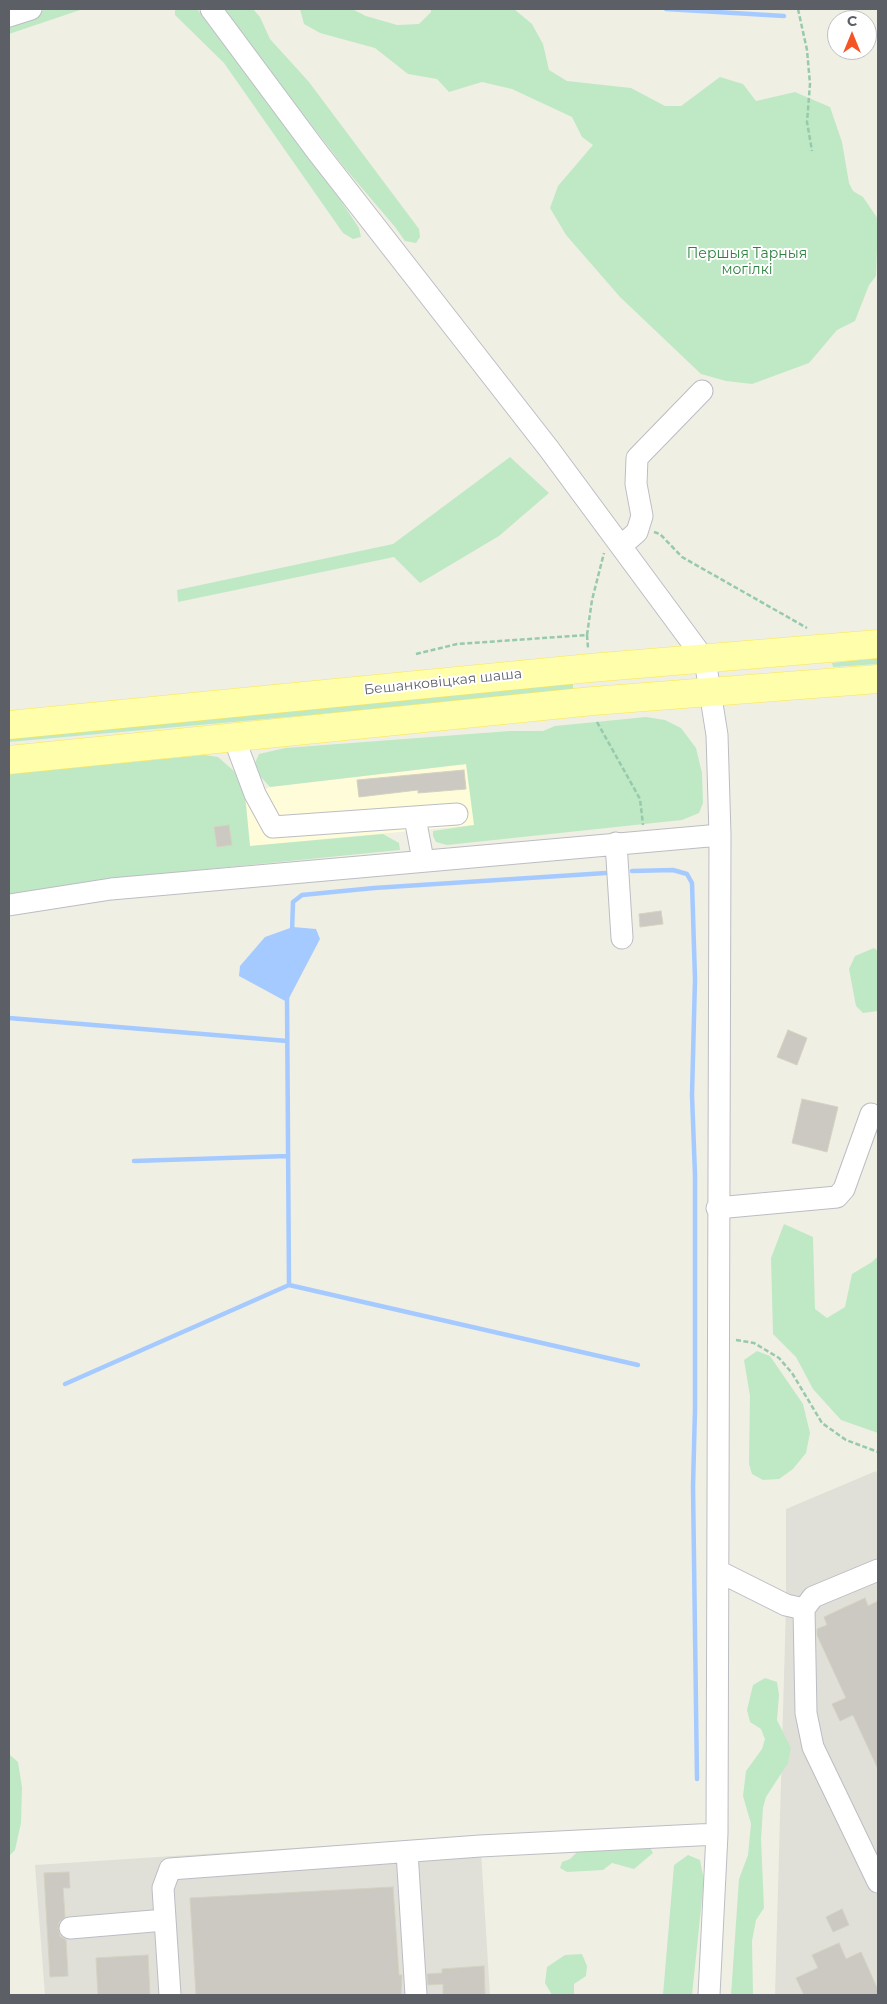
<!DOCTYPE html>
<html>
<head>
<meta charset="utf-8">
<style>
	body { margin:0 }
	#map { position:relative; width:887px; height:2004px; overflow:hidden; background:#f0efe4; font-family:Montserrat,sans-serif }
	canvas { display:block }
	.frame { position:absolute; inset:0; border:10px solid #5c5f66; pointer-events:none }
	.north { position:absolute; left:827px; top:10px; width:50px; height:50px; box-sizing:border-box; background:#fff; border:1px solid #bebfc2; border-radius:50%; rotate:0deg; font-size:14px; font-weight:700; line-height:20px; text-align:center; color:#5c5f66 }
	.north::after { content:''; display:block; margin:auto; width:18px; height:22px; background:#f55424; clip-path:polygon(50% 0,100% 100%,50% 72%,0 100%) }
</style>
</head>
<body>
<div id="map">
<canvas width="887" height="2004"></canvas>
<div class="frame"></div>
<div class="north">С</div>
</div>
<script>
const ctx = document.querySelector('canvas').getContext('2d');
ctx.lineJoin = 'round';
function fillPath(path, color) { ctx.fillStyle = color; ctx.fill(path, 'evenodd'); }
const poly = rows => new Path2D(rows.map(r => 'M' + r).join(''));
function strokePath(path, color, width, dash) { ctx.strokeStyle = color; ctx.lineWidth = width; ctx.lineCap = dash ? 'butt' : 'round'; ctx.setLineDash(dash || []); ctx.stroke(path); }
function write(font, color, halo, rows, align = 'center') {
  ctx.font = font + ' Montserrat,sans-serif'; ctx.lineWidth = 4; ctx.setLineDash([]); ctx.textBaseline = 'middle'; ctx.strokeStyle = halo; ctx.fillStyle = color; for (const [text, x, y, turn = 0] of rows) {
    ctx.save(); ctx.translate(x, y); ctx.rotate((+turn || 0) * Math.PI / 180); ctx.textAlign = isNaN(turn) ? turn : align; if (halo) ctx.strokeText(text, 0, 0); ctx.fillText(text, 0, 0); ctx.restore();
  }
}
fillPath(poly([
	[467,764,474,825,250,846,245,795,255,794,270,787]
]), '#fffcda');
fillPath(poly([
	[876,1471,878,1476,878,1995,775,1995,786,1605,786,1509],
	[480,1836,490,1995,45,1995,35,1865]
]), '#e0e0d8');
fillPath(poly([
	[47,9,83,9,9,34,9,22],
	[175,9,197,9,296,133,359,228,361,237,353,239,343,233,224,63,175,15],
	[221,9,253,9,260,17,270,39,309,82,419,229,420,237,416,243,405,241,395,227,344,167],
	[300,9,352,9,366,16,397,25,419,24,431,12,431,9,514,9,532,24,543,44,549,70,567,81,631,88,665,106,681,106,720,77,743,84,756,101,795,92,830,107,842,142,849,183,853,191,863,197,878,219,876,276,869,285,855,321,837,330,809,363,752,384,726,381,701,374,620,297,566,235,550,208,558,186,593,145,582,137,572,117,512,89,482,82,449,92,437,79,408,74,375,48,320,33,304,24],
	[510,457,549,493,499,536,420,583,394,557,178,602,177,590,393,544],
	[878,658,878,664,833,667,832,663],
	[573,683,573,689,311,715,9,742,9,736],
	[646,717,665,720,681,728,696,748,702,773,703,803,699,813,682,820,447,845,436,842,433,836,433,831,474,825,466,764,270,787,259,775,255,763,259,754,285,748,510,731,543,731,555,726],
	[204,755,218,757,234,771,245,795,250,846,383,834,399,843,400,850,129,877,9,895,9,774],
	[874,948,878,951,878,1011,863,1013,856,1006,849,969,855,956],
	[784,1224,813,1237,815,1309,827,1318,845,1307,852,1274,872,1262,878,1256,878,1433,841,1420,813,1389,796,1357,773,1334,771,1258],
	[757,1351,770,1356,803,1404,810,1433,806,1453,793,1469,779,1479,763,1480,752,1474,749,1464,750,1396,744,1360],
	[765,1678,777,1682,779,1695,777,1720,791,1748,788,1763,766,1797,763,1808,761,1839,764,1908,756,1920,752,1941,753,1995,731,1995,739,1879,748,1855,751,1824,743,1796,746,1771,762,1749,765,1739,761,1729,750,1722,747,1710,753,1685],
	[10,1755,18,1762,22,1787,21,1823,15,1850,9,1856],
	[649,1846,653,1853,634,1869,612,1863,603,1870,567,1872,560,1868,562,1862,570,1859,577,1852],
	[688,1855,700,1860,704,1880,692,1995,663,1995,674,1865],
	[582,1954,587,1966,586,1976,574,1984,574,1995,552,1995,545,1983,547,1967,565,1955]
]), '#bfe9c5');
fillPath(poly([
	[293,927,316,929,320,939,287,1002,239,976,240,966,265,937]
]), '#a5caff');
strokePath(poly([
	[666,9,784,16],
	[632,871,673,870,687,874,692,883,695,979,692,1095,695,1175,695,1409,693,1486,697,1779],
	[292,932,293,902,302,895,374,888,606,873],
	[9,1018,287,1041],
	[134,1161,288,1156],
	[289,1285,638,1365],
	[65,1384,289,1285,287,997]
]), '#a5caff', 4.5);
const building = poly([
	[464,770,466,789,418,793,418,790,359,797,357,780,464,770],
	[229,825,232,845,217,847,214,827,229,825],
	[661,911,663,924,640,927,639,914,661,911],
	[788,1030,807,1038,797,1065,777,1057,788,1030],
	[802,1099,838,1107,827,1152,792,1143,802,1099],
	[865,1598,868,1606,878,1601,878,1769,853,1715,840,1721,832,1704,846,1698,817,1635,817,1629,827,1625,824,1617,865,1598],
	[69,1872,70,1888,63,1888,65,1917,59,1922,58,1929,60,1936,66,1940,68,1976,50,1977,44,1873,69,1872],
	[393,1887,399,1975,402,1975,401,1995,196,1995,190,1898,393,1887],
	[842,1909,849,1925,833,1932,826,1917,842,1909],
	[839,1943,846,1959,861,1952,878,1990,878,1995,804,1995,796,1978,818,1968,812,1955,839,1943],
	[148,1955,150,1995,98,1995,96,1958,148,1955],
	[484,1966,485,1995,443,1995,443,1984,428,1985,427,1974,442,1973,442,1969,484,1966]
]);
fillPath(building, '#cbc9c1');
strokePath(building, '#d5d2c2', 1);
const minor = poly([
	[211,9,315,149,549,449,705,660,717,735,720,835,717,1834,709,1995],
	[9,16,31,9],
	[621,546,637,532,642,516,636,484,637,458,702,391],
	[234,738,255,794,273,827,457,814],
	[415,818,423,860],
	[616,843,622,938],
	[9,905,111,889,720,835],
	[717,1208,837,1197,844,1189,871,1114],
	[878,1570,813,1597,804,1609,806,1713,813,1747,878,1882],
	[720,1572,786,1605,804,1609],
	[407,1852,416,1995],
	[70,1928,165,1920],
	[170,1995,163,1888,170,1869,480,1846,717,1834]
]);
const major = poly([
	[9,725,590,668,878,644],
	[9,760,593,701,878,679]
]);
strokePath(minor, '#bcbdc4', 23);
strokePath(major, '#fbe551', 29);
strokePath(poly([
	[798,9,807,50,810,84,807,122,812,151],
	[654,532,660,534,682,557,807,628],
	[587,635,588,648],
	[416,654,457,644,587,635,592,600,604,553],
	[597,722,640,799,643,825],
	[736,1340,754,1343,779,1358,792,1373,822,1423,846,1440,878,1452]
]), '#97caad', 2.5, [5, 2.5]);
strokePath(minor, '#fff', 21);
strokePath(major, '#fffeaa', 28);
write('14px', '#2e823f', '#fff', [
	["Першыя Тарныя",747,254],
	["могілкі",747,270]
]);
write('14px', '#5c5f66', '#fff', [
	["Бешанковіцкая шаша",443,682,-6]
]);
</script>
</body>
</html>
